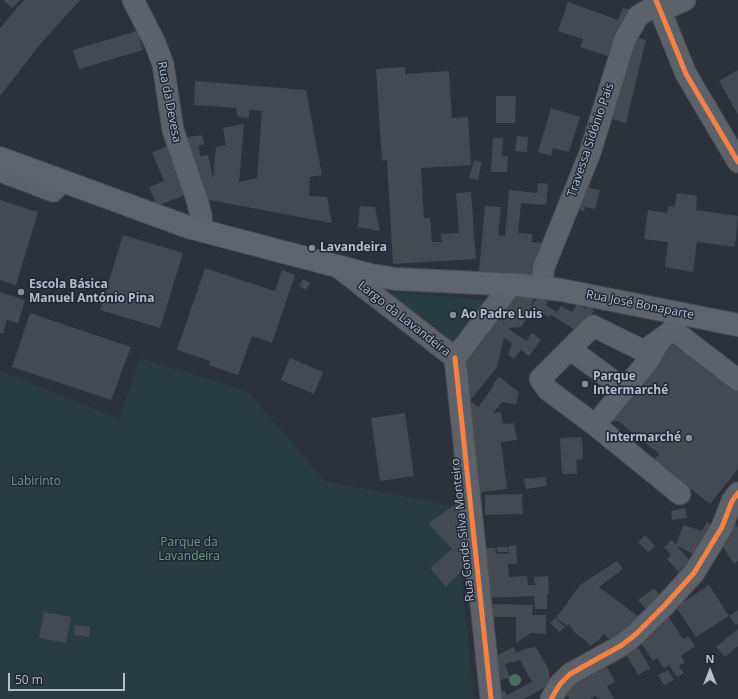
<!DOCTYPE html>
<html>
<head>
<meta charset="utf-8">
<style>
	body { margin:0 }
	#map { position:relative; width:738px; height:699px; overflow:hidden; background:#2b323c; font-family:"Open Sans",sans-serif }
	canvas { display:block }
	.north { position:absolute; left:690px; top:651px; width:40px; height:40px; -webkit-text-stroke:3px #1e2837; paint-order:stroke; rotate:0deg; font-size:11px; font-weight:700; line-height:16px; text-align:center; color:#b7becc }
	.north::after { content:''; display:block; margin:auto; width:14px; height:18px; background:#b7becc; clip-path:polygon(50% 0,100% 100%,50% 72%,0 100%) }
	.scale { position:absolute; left:8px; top:673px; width:117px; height:18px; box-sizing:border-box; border:2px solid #b7becc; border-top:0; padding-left:5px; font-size:12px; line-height:14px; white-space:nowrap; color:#b7becc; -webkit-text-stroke:3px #1e2837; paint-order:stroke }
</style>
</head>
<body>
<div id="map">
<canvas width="738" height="699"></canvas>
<div class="north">N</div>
<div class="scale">50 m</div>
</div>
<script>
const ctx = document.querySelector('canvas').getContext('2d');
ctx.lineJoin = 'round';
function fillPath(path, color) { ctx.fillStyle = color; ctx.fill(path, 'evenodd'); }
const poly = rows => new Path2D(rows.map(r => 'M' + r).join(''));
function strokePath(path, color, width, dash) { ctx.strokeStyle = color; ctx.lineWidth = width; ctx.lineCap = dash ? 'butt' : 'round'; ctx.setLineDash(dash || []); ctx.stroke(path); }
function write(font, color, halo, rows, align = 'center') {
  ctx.font = font + ' "Open Sans",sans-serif'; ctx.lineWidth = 3; ctx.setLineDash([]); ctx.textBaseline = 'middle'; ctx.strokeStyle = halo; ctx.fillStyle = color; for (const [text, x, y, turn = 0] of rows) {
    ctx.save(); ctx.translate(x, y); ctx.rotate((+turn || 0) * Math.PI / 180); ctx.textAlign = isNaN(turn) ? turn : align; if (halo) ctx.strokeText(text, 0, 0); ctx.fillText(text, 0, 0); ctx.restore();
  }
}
fillPath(poly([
	[388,292,486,300,451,345,385,295],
	[140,358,247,391,325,481,454,506,474,699,0,699,0,370,119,419]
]), '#283d42');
fillPath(poly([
	[5,0,20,0,12,8,4,1],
	[24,0,80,0,42,42,0,96,0,28],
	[568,2,618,20,623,8,633,11,616,59,580,47,583,39,558,31],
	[137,31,143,50,79,69,73,50],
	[629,36,646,40,626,123,609,118],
	[405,67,405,74,449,71,452,118,468,117,471,165,421,168,424,218,430,218,432,242,442,242,441,234,459,233,456,193,471,192,476,259,393,264,387,160,382,161,376,69],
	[738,70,738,115,719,81],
	[195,81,306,90,322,175,310,177,309,196,327,197,332,223,204,199,183,138,202,135,204,144,198,146,200,156,208,155,213,178,216,147,226,145,223,128,244,124,239,182,257,178,262,111,249,110,249,118,238,117,236,108,194,105],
	[496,96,516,96,515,123,496,123],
	[551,108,580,117,569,152,553,148,551,156,538,152],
	[517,136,528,137,527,152,515,151],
	[493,138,503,138,502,155,508,156,507,172,491,172],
	[172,144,192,192,157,206,149,187,164,181,152,153],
	[474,160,482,162,478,180,469,178],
	[538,183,548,184,546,205,521,203,518,233,532,234,532,242,544,243,541,276,479,271,485,206,501,207,498,235,505,236,509,190,537,193],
	[578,185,600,190,595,209,585,207,584,211,572,209],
	[677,193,697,196,696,210,738,216,735,247,697,242,693,272,665,267,668,242,644,239,648,210,667,213,668,206,674,207],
	[0,200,38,212,16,285,0,280],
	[360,206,375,207,380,231,358,227],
	[123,235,183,253,160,328,100,310],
	[205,268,275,291,282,270,295,275,272,343,252,336,238,375,209,365,210,361,177,350],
	[303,279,310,283,306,290,299,286],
	[0,292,25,300,18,323,7,320,3,334,0,333],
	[535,293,528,317,521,327,508,328,526,341,532,333,541,340,529,356,521,350,514,359,508,355,512,343,504,338,497,367,470,401,478,407,493,387,493,384,499,377,519,392,516,405,502,402,493,413,501,412,503,424,514,423,517,440,501,442,507,489,475,493,460,365,514,296],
	[538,296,548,302,546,305,557,312,561,306,572,312,577,304,586,309,587,306,594,310,580,333,551,315,549,317,531,307],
	[30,313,131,347,111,400,12,367],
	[671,343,676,347,680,343,738,389,738,469,710,504,654,460,659,454,618,421,616,422,611,418],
	[290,358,323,372,314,394,281,380],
	[405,413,414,476,380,481,371,418],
	[582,437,583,459,576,460,577,474,562,474,560,438],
	[545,477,547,486,526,489,524,479],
	[522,494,523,514,485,515,485,495],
	[465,498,471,561,446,587,430,568,452,549,428,523],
	[685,508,687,518,672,520,671,511],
	[707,522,717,527,700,558,676,545,683,525,702,531],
	[736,524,738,528,738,561,734,564,716,536],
	[645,535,655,546,648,552,638,542],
	[672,540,694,566,682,576,667,559,671,555,664,547],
	[516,545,517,564,508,564,509,577,527,576,528,585,535,585,534,577,548,576,549,594,547,594,547,609,535,609,534,596,486,598,483,548,495,548,496,554,513,553,509,553,509,546],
	[497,547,509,547,508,552,497,552],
	[617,561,623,569,599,587,639,617,617,644,603,634,599,640,590,646,586,641,574,632,569,624,567,626,556,618,580,585],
	[709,585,729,616,696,637,676,607],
	[654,588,662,598,646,610,638,600],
	[487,604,533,605,532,615,546,615,546,634,531,633,516,643,516,617,487,617],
	[738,610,738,624,736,625,729,616],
	[44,612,71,617,66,643,39,638],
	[668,616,683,639,688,636,695,646,681,656,685,662,679,666,684,673,677,677,669,665,664,668,657,658,653,661,637,637],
	[555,618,565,627,560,632,550,623],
	[75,625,90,627,89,637,74,635],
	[738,629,738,646,725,657,716,647],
	[634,640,650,668,638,675,627,656,611,665,606,657],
	[513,647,517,653,524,649,536,647,548,668,551,684,524,699,495,699,494,693,505,691,507,695,532,682,520,660,505,664,510,678,495,681,491,659],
	[604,661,615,682,607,686,614,699,598,699,596,695,590,699,569,699,561,685],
	[668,670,674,680,664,685,658,675]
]), '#444a52');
const minor = poly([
	[133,0,155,43,163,64,173,130,197,200,201,215,202,231],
	[656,0,686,74,738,162],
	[660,8,672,6,685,0],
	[0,171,53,191,63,181],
	[338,267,455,358],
	[541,288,544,267,590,153,625,39,638,16,658,4],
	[677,313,673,330,644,351,593,326,540,379,548,390,595,425,680,494],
	[673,330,738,380],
	[570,349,624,389],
	[455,358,491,699],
	[455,358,511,285],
	[595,425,648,361,659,342],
	[551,699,560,684,570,674,622,645,636,634,665,605,694,573,722,527,732,501,738,493]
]);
const major = poly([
	[0,158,188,227,371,275,396,279,520,285,561,290,738,325]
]);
strokePath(minor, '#484d54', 23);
strokePath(major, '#4a4f58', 24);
strokePath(minor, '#5d6169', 21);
strokePath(major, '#5f636b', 22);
strokePath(poly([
	[656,0,686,74,738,162],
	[455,358,491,699],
	[551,699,560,684,570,674,622,645,636,634,665,605,694,573,722,527,732,501,738,493]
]), '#f48246', 5);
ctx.fillStyle = '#4f6d5e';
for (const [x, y] of [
	[515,680]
]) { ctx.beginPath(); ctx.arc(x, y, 6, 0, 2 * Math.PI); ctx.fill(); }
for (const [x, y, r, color] of [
	[312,248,4,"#868d9a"],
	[21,292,4,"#868d9a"],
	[453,315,4,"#868d9a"],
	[585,384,4,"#868d9a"],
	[689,438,4,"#868d9a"]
]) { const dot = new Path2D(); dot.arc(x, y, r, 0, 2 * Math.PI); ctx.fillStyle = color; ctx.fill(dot); strokePath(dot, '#1e2837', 1.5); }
write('12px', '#b7becc', '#1e2837', [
	["Rua da Devesa",169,102,79],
	["Travessa Sidónio Pais",591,140,-71],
	["Rua José Bonaparte",640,305,11],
	["Largo da Lavandeira",404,319,38],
	["Rua Conde Silva Monteiro",463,530,-96]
]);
write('bold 12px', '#b7becc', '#1e2837', [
	["Lavandeira",320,248],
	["Escola Básica",29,285],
	["Manuel António Pina",29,299],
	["Ao Padre Luis",461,315],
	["Parque",593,377],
	["Intermarché",593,391],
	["Intermarché",681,438,"right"]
], 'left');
write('12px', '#6d9e7a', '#1e2837', [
	["Labirinto",36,482],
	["Parque da",189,543],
	["Lavandeira",189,557]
]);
</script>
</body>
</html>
